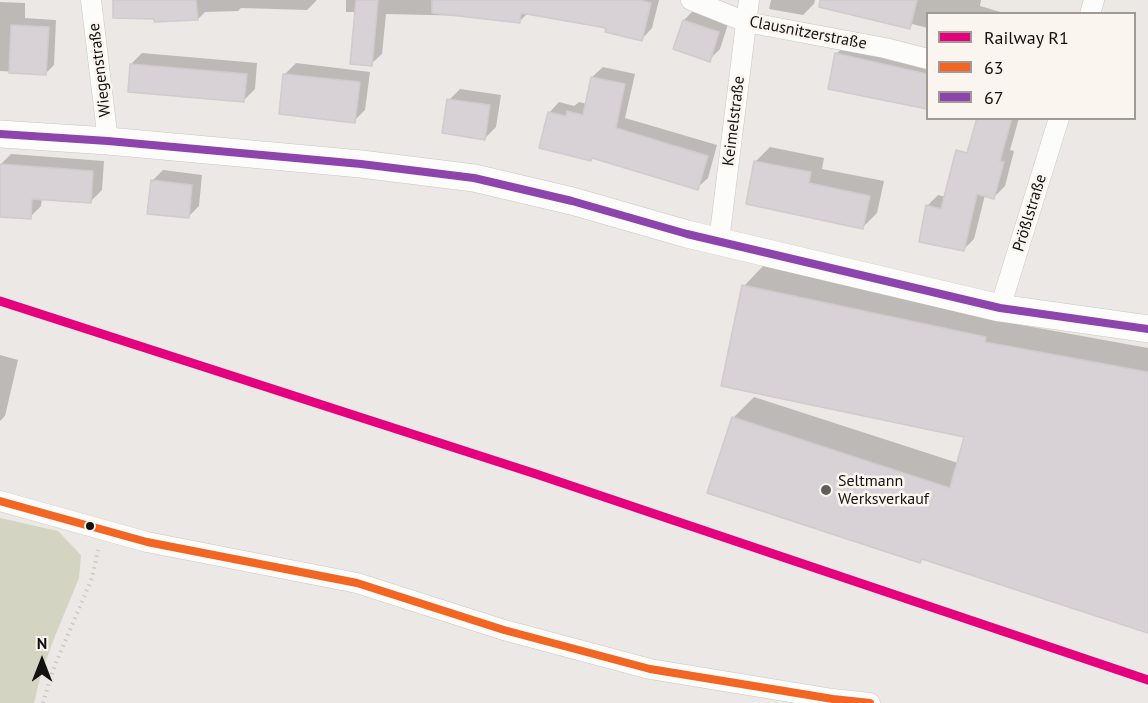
<!DOCTYPE html>
<html>
<head>
<meta charset="utf-8">
<style>
	body { margin:0 }
	#map { position:relative; width:1148px; height:703px; overflow:hidden; background:#ebe8e5; font-family:"PT Sans",sans-serif }
	canvas { display:block }
	.legend { position:absolute; left:926px; top:12px; width:210px; height:108px; box-sizing:border-box; background:#fbf5ef; border:2px solid #9f9a96; margin:0; padding:8px 10px; list-style:none; font-size:18px; color:#141210 }
	.legend li { display:flex; align-items:center; gap:12px; height:30px }
	.legend b { width:30px; border:2px solid #9f9a96 }
	.north { position:absolute; left:12px; top:631px; width:60px; height:60px; -webkit-text-stroke:4px #fbf5ef; paint-order:stroke; rotate:0deg; font-size:16px; font-weight:700; line-height:24px; text-align:center; color:#141210 }
	.north::after { content:''; display:block; margin:auto; width:21px; height:27px; background:#141210; clip-path:polygon(50% 0,100% 100%,50% 72%,0 100%) }
</style>
</head>
<body>
<div id="map">
<canvas width="1148" height="703"></canvas>
<ul class="legend">
<li><b style="height:8px;background:#e5007d"></b>Railway R1</li>
<li><b style="height:8px;background:#f26522"></b>63</li>
<li><b style="height:8px;background:#8e44ad"></b>67</li>
</ul>
<div class="north">N</div>
</div>
<script>
const ctx = document.querySelector('canvas').getContext('2d');
ctx.lineJoin = 'round';
function fillPath(path, color) { ctx.fillStyle = color; ctx.fill(path, 'evenodd'); }
const poly = rows => new Path2D(rows.map(r => 'M' + r).join(''));
function strokePath(path, color, width, dash) { ctx.strokeStyle = color; ctx.lineWidth = width; ctx.lineCap = dash ? 'butt' : 'round'; ctx.setLineDash(dash || []); ctx.stroke(path); }
function write(font, color, halo, rows, align = 'center') {
  ctx.font = font + ' "PT Sans",sans-serif'; ctx.lineWidth = 5; ctx.setLineDash([]); ctx.textBaseline = 'middle'; ctx.strokeStyle = halo; ctx.fillStyle = color; for (const [text, x, y, turn = 0] of rows) {
    ctx.save(); ctx.translate(x, y); ctx.rotate((+turn || 0) * Math.PI / 180); ctx.textAlign = isNaN(turn) ? turn : align; if (halo) ctx.strokeText(text, 0, 0); ctx.fillText(text, 0, 0); ctx.restore();
  }
}
fillPath(poly([
	[0,518,58,531,81,555,79,578,55,636,41,674,34,703,0,703]
]), '#d3d5c2');
fillPath(poly([
	[115,0,317,0,307,10,241,8,238,11,205,12,198,19,156,17],
	[346,0,659,0,652,28,642,39,608,27,528,13,520,21,472,16,386,14,382,54,371,64,356,12,346,12],
	[771,0,815,0,814,4,803,15,769,9],
	[849,0,981,0,980,6,1007,14,928,14,928,28,912,24,909,27],
	[0,2,25,3,25,18,56,20,54,65,46,73,0,71],
	[695,9,729,21,720,49,709,60,684,20],
	[847,43,928,61,928,108,830,87,836,54],
	[142,53,257,63,255,89,244,100,131,64],
	[296,63,370,72,365,110,354,121,285,74],
	[603,67,635,74,625,118,717,145,708,178,697,188,549,113,559,102,574,106,579,102,587,104,592,77],
	[460,89,501,95,496,127,485,138,449,100],
	[978,118,1019,118,1010,150,1014,151,1005,186,994,197,985,195,974,239,963,250,927,206,938,195,950,198,955,192],
	[770,147,824,158,822,169,884,181,877,213,863,227,756,161],
	[11,154,104,161,102,190,91,201,42,198,41,206,30,217,0,215,0,165],
	[163,170,202,175,199,206,188,217,152,181],
	[764,265,1005,322,1148,348,1148,631,923,558,920,561,733,418,754,397,958,463,966,436,744,286],
	[0,355,18,360,5,416,0,421]
]), '#0003');
const building = poly([
	[113,0,196,0,198,20,154,22,154,19,113,18,113,0],
	[356,0,378,0,372,66,350,64,356,0],
	[432,0,639,0,651,3,642,41,605,32,606,28,521,13,520,23,432,13,432,0],
	[820,0,917,0,910,29,819,7,820,0],
	[683,20,719,32,710,62,673,49,683,20],
	[11,25,49,27,46,75,9,73,11,25],
	[835,53,927,74,927,109,828,89,835,53],
	[130,64,247,74,244,102,128,92,130,64],
	[283,74,360,82,355,123,279,114,283,74],
	[591,77,625,84,616,128,708,156,698,190,592,158,591,161,539,148,548,112,566,116,567,111,583,115,591,77],
	[447,99,490,105,485,140,442,133,447,99],
	[977,118,1012,118,1000,161,1004,162,994,199,977,194,964,251,919,242,926,205,941,209,956,150,967,153,977,118],
	[754,161,811,172,809,183,870,196,863,229,746,204,754,161],
	[0,164,93,171,91,203,32,199,31,219,0,217,0,164],
	[151,180,192,185,189,218,147,214,151,180],
	[742,285,986,337,985,342,1148,372,1148,633,922,559,920,563,707,493,732,417,950,488,964,437,721,386,742,285]
]);
fillPath(building, '#d8d1d6');
strokePath(building, '#cecccc', 1.5);
const minor = poly([
	[91,0,108,141],
	[691,0,746,22,885,48,928,59],
	[1090,14,1094,0],
	[719,241,749,0],
	[1000,308,1059,118],
	[0,501,147,542,357,583,504,630,650,669,833,699,870,703]
]);
const secondary = poly([
	[0,134,108,141,361,164,474,178,572,201,687,234,1000,308,1148,329]
]);
strokePath(minor, '#c9c6c4', 21);
strokePath(secondary, '#c9c6c4', 28);
strokePath(poly([
	[43,703,53,670,92,578,98,550]
]), '#cac9c8', 4, [1.5, 4.5]);
strokePath(minor, '#fcfcfb', 20);
strokePath(secondary, '#fcfcfb', 27);
strokePath(poly([
	[0,501,147,542,357,583,504,630,650,669,833,699,870,703]
]), '#f26522', 8);
strokePath(poly([
	[0,134,108,141,361,164,474,178,572,201,687,234,1000,308,1148,329]
]), '#8e44ad', 8);
strokePath(poly([
	[0,301,536,474,1148,680]
]), '#e5007d', 9);
for (const [x, y, r, color] of [
	[826,490,6,"#5f5d5b"],
	[90,526,5,"#141210"]
]) { const dot = new Path2D(); dot.arc(x, y, r, 0, 2 * Math.PI); ctx.fillStyle = color; ctx.fill(dot); strokePath(dot, '#fbf5ef', 2); }
write('16px', '#141210', '#fbf5ef', [
	["Clausnitzerstraße",808,33,11],
	["Wiegenstraße",100,70,-97],
	["Keimelstraße",734,121,-83],
	["Prößlstraße",1030,213,-73]
]);
write('16px', '#141210', '#fbf5ef', [
	["Seltmann",838,481],
	["Werksverkauf",838,499]
], 'left');
</script>
</body>
</html>
